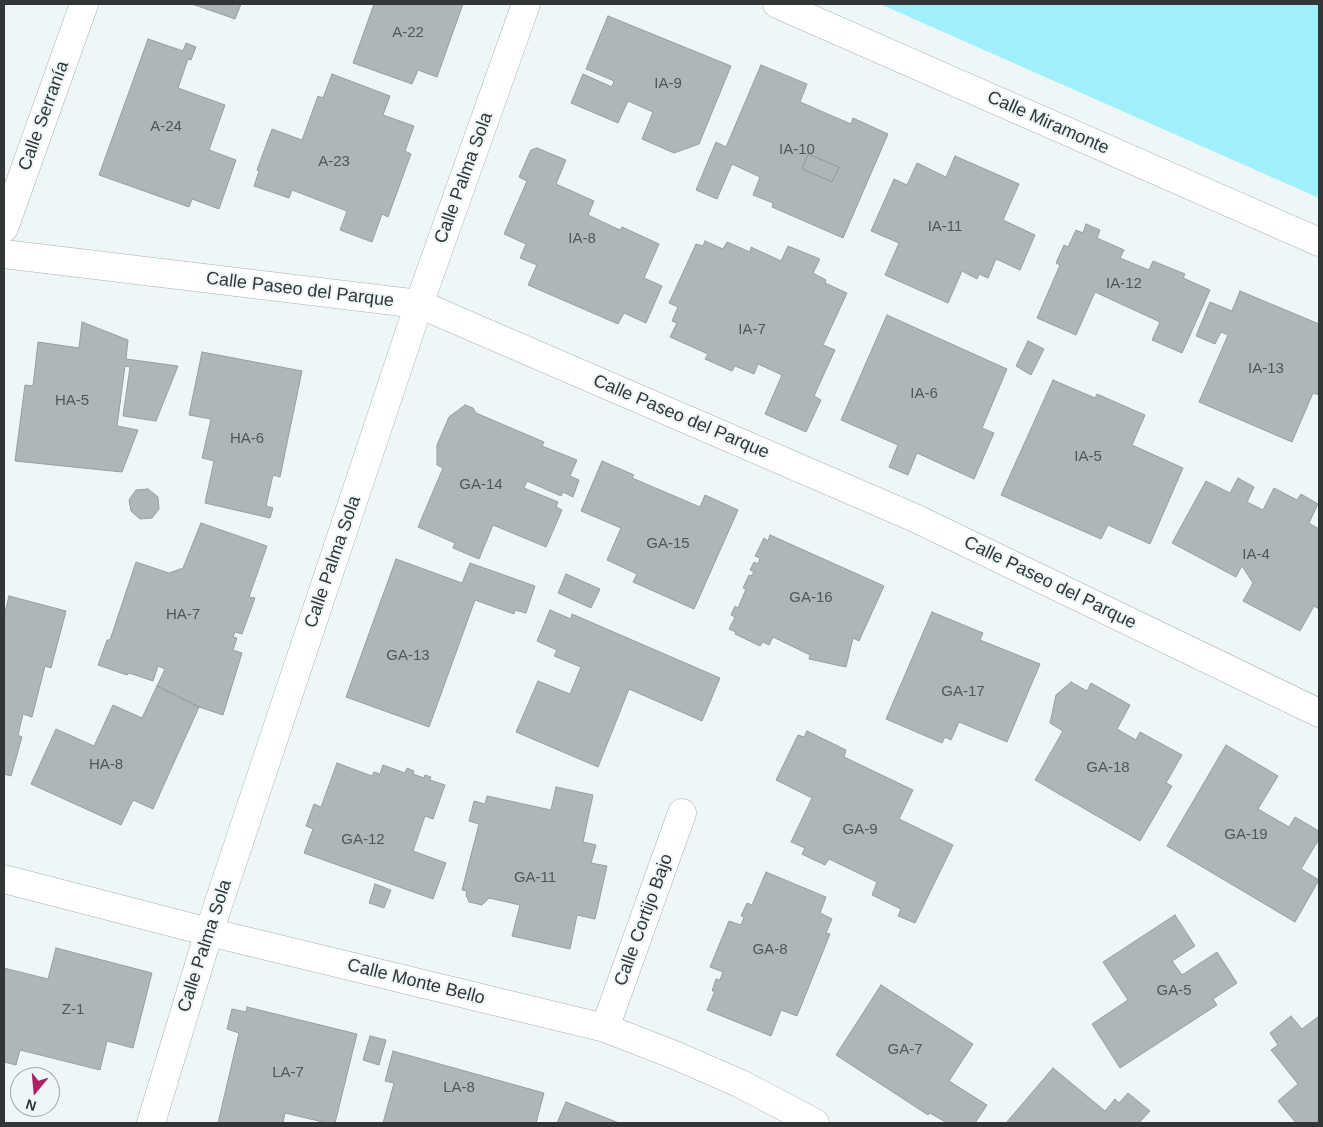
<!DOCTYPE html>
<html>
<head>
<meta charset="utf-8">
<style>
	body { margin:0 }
	#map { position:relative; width:1323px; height:1127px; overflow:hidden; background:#eef6f8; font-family:Helvetica,sans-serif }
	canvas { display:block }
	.frame { position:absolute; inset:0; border:5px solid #333636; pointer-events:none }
	.north { position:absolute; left:10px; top:1067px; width:50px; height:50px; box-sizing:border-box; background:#eef6f8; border:1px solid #a3a9aa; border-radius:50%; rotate:197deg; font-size:14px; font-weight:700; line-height:20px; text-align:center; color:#333636 }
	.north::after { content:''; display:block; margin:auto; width:18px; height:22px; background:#ac2264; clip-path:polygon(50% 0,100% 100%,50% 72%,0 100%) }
</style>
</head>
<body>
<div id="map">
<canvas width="1323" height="1127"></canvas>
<div class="frame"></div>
<div class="north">N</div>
</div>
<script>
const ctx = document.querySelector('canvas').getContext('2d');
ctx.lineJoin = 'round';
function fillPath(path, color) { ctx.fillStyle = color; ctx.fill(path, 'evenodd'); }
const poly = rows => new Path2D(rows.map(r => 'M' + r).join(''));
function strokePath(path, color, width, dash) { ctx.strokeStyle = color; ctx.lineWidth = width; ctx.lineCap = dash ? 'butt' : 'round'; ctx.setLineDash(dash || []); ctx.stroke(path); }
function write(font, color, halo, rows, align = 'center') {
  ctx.font = font + ' Helvetica,sans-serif'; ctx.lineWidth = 4; ctx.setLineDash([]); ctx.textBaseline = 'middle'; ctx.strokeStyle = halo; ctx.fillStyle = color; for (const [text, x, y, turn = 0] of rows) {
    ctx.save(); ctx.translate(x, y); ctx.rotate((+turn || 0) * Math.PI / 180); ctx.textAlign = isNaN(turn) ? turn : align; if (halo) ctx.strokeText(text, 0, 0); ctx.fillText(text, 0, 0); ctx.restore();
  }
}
fillPath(poly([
	[880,4,1319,4,1319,198]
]), '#a0f0fc');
const building = poly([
	[192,4,241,4,235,19,192,4],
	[374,4,463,4,437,77,418,70,412,84,353,63,374,4],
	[608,16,731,66,699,144,674,153,642,139,653,112,628,101,618,123,571,103,583,74,612,87,614,81,586,69,608,16],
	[148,39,183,51,186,43,196,47,191,60,188,59,178,88,225,105,209,150,236,160,219,209,192,199,189,207,99,175,148,39],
	[761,65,807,84,800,102,851,124,853,118,888,134,843,238,772,207,773,203,753,195,760,177,732,164,717,199,696,190,716,142,726,147,761,65],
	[808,154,839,167,832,182,802,169,808,154],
	[332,74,390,96,383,115,414,126,405,151,411,154,388,217,382,214,372,242,340,230,347,211,292,190,289,198,254,186,259,171,257,170,272,129,302,140,318,96,323,98,332,74],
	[537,148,566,160,556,184,594,201,588,215,620,230,622,227,659,244,644,278,662,286,646,323,624,313,618,324,528,285,537,265,520,258,526,244,504,234,527,181,519,177,529,154,531,150,537,148],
	[808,154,839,167,832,182,802,169,808,154],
	[955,156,1019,184,1003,220,1035,235,1020,270,996,259,988,278,979,274,977,279,962,271,948,303,885,275,899,243,871,231,894,179,907,185,917,163,946,177,955,156],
	[1086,224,1100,230,1097,238,1124,250,1120,258,1149,270,1153,261,1185,274,1183,278,1210,290,1182,353,1152,340,1160,322,1095,292,1076,335,1037,318,1060,265,1056,263,1064,245,1068,247,1076,230,1083,233,1086,224],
	[705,241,723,249,727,242,750,252,751,247,781,261,788,246,820,259,813,273,826,280,825,283,847,293,823,345,835,350,814,396,821,400,806,432,765,414,782,375,758,364,754,374,735,366,732,371,705,359,708,354,670,337,677,323,672,321,678,307,669,303,696,244,703,246,705,241],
	[1240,291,1319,324,1319,395,1313,393,1292,442,1199,402,1228,335,1221,332,1215,344,1196,336,1210,302,1232,311,1240,291],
	[887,315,1007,369,982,428,994,433,974,479,917,453,908,475,889,467,898,445,841,420,887,315],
	[82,322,128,340,126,359,178,366,156,421,123,416,130,367,125,366,117,426,138,430,122,472,15,461,25,385,33,386,38,342,79,348,82,322],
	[1028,341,1044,349,1031,375,1016,366,1028,341],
	[202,352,302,371,280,477,273,475,266,506,273,508,270,518,205,503,214,461,202,458,211,419,189,415,202,352],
	[1053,380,1095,398,1097,394,1145,415,1132,445,1183,468,1150,544,1108,525,1101,539,1001,495,1053,380],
	[465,405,473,408,476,413,544,442,542,446,577,460,570,476,579,480,573,497,563,492,561,496,527,481,524,488,558,502,556,507,562,510,546,547,493,525,479,559,453,548,455,543,418,527,443,468,437,465,437,445,449,417,465,405],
	[602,461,634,475,632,478,700,507,705,495,738,510,694,609,633,582,637,574,607,560,621,528,581,511,602,461],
	[1238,478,1254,487,1247,502,1263,510,1274,488,1297,500,1301,494,1318,504,1309,523,1319,529,1319,609,1314,606,1300,631,1243,601,1253,583,1242,566,1236,577,1172,543,1206,481,1230,493,1238,478],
	[148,489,158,497,159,509,152,518,140,519,131,511,129,500,136,490,148,489],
	[201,523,267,546,249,597,255,598,242,634,235,632,233,637,237,638,233,650,242,653,223,715,199,707,157,686,165,669,158,666,153,681,129,673,127,675,98,665,107,640,110,640,136,562,169,573,183,568,201,523],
	[770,535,884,586,859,641,853,638,846,667,809,659,810,655,773,637,769,645,763,642,760,646,735,634,736,632,729,629,735,617,731,615,735,606,738,608,746,589,743,588,749,575,751,576,754,572,750,570,754,562,758,564,760,558,755,556,764,538,768,541,770,535],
	[396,559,462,583,470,563,535,586,526,613,515,610,514,614,475,600,429,727,346,697,396,559],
	[566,574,600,589,591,608,558,593,566,574],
	[9,596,66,611,51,668,45,666,32,717,23,714,18,735,22,737,11,776,4,774,4,617,9,596],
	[550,610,571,619,572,614,720,678,702,721,629,689,598,767,516,732,538,681,570,694,581,667,554,656,557,650,537,641,550,610],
	[932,612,983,633,980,640,1040,664,1007,742,959,722,951,740,945,737,942,743,886,719,932,612],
	[1071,682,1087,691,1091,683,1130,705,1117,729,1136,740,1140,732,1182,755,1166,783,1172,786,1140,841,1035,780,1063,731,1050,723,1056,695,1071,682],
	[157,686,199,707,153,809,133,800,121,825,31,784,56,729,94,746,113,705,142,718,157,686],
	[807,731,846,750,844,757,913,790,899,819,953,845,915,923,898,916,901,909,872,895,877,882,829,859,825,865,812,859,802,854,805,848,791,842,812,798,776,780,798,735,804,737,807,731],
	[1226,745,1278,776,1258,809,1289,827,1295,817,1319,831,1319,839,1301,869,1319,880,1295,922,1167,846,1226,745],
	[337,763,372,776,374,772,380,774,383,765,405,773,407,768,414,771,413,774,424,778,425,775,431,777,430,780,445,785,433,819,425,816,413,851,446,863,433,899,304,853,313,829,306,826,314,804,321,807,337,763],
	[556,787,593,795,583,842,596,845,591,863,607,866,595,919,577,915,570,949,512,936,520,905,489,898,482,905,469,902,466,895,467,891,462,890,479,824,469,821,474,801,485,804,487,796,551,810,556,787],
	[766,872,826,897,820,913,832,919,826,933,830,934,797,1016,781,1010,771,1036,707,1010,715,991,712,991,716,979,720,980,723,972,710,967,729,921,741,925,744,917,741,916,747,903,752,905,766,872],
	[375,884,391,890,384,908,369,903,375,884],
	[1175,915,1195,946,1172,961,1182,975,1217,952,1237,983,1213,999,1217,1005,1120,1068,1092,1024,1128,1000,1103,962,1175,915],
	[56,948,152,973,133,1048,107,1041,100,1070,20,1050,16,1065,4,1062,4,968,48,979,56,948],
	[881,985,973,1044,949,1081,987,1105,975,1123,947,1123,930,1113,928,1115,836,1055,881,985],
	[247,1007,357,1034,335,1123,327,1123,285,1113,283,1123,218,1123,239,1033,227,1029,232,1009,246,1012,247,1007],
	[1291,1016,1302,1029,1319,1016,1319,1121,1316,1123,1296,1123,1278,1101,1298,1084,1271,1050,1278,1045,1270,1033,1291,1016],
	[370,1036,386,1040,379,1065,363,1060,370,1036],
	[393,1051,544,1093,536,1123,383,1123,394,1083,385,1081,393,1051],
	[1053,1068,1105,1111,1115,1099,1119,1103,1128,1093,1150,1111,1139,1123,1006,1123,1053,1068],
	[566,1102,619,1123,557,1123,566,1102]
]);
fillPath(building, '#aeb6b7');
strokePath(building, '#979fa0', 1);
const street = poly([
	[777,4,1319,242],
	[4,228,84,4],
	[4,254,419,304,915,518,1319,713],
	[4,879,209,932,605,1028,677,1056,741,1084,815,1123],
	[605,1028,682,813],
	[151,1123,209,932,419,304,526,4]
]);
strokePath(street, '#a8b0b1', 29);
strokePath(street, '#fff', 28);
write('15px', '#525656', null, [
	["A-22",408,33],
	["IA-9",668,84],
	["A-24",166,127],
	["IA-10",797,150],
	["A-23",334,162],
	["IA-11",945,227],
	["IA-8",582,239],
	["IA-12",1124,284],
	["IA-7",752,330],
	["IA-13",1266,369],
	["IA-6",924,394],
	["HA-5",72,401],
	["HA-6",247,439],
	["IA-5",1088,457],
	["GA-14",481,485],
	["GA-15",668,544],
	["IA-4",1256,555],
	["GA-16",811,598],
	["HA-7",183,615],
	["GA-13",408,656],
	["GA-17",963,692],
	["HA-8",106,765],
	["GA-18",1108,768],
	["GA-9",860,830],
	["GA-19",1246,835],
	["GA-12",363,840],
	["GA-11",535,878],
	["GA-8",770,950],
	["GA-5",1174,991],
	["Z-1",73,1010],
	["GA-7",905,1050],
	["LA-7",288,1073],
	["LA-8",459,1088]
]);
write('18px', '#333636', '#eef6f8', [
	["Calle Serranía",44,116,-70],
	["Calle Miramonte",1048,123,24],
	["Calle Palma Sola",464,178,-70],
	["Calle Paseo del Parque",300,290,7],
	["Calle Paseo del Parque",681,417,23],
	["Calle Palma Sola",333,562,-71],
	["Calle Paseo del Parque",1050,583,26],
	["Calle Cortijo Bajo",644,920,-70],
	["Calle Palma Sola",205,946,-72],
	["Calle Monte Bello",416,982,14]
]);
</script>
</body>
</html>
